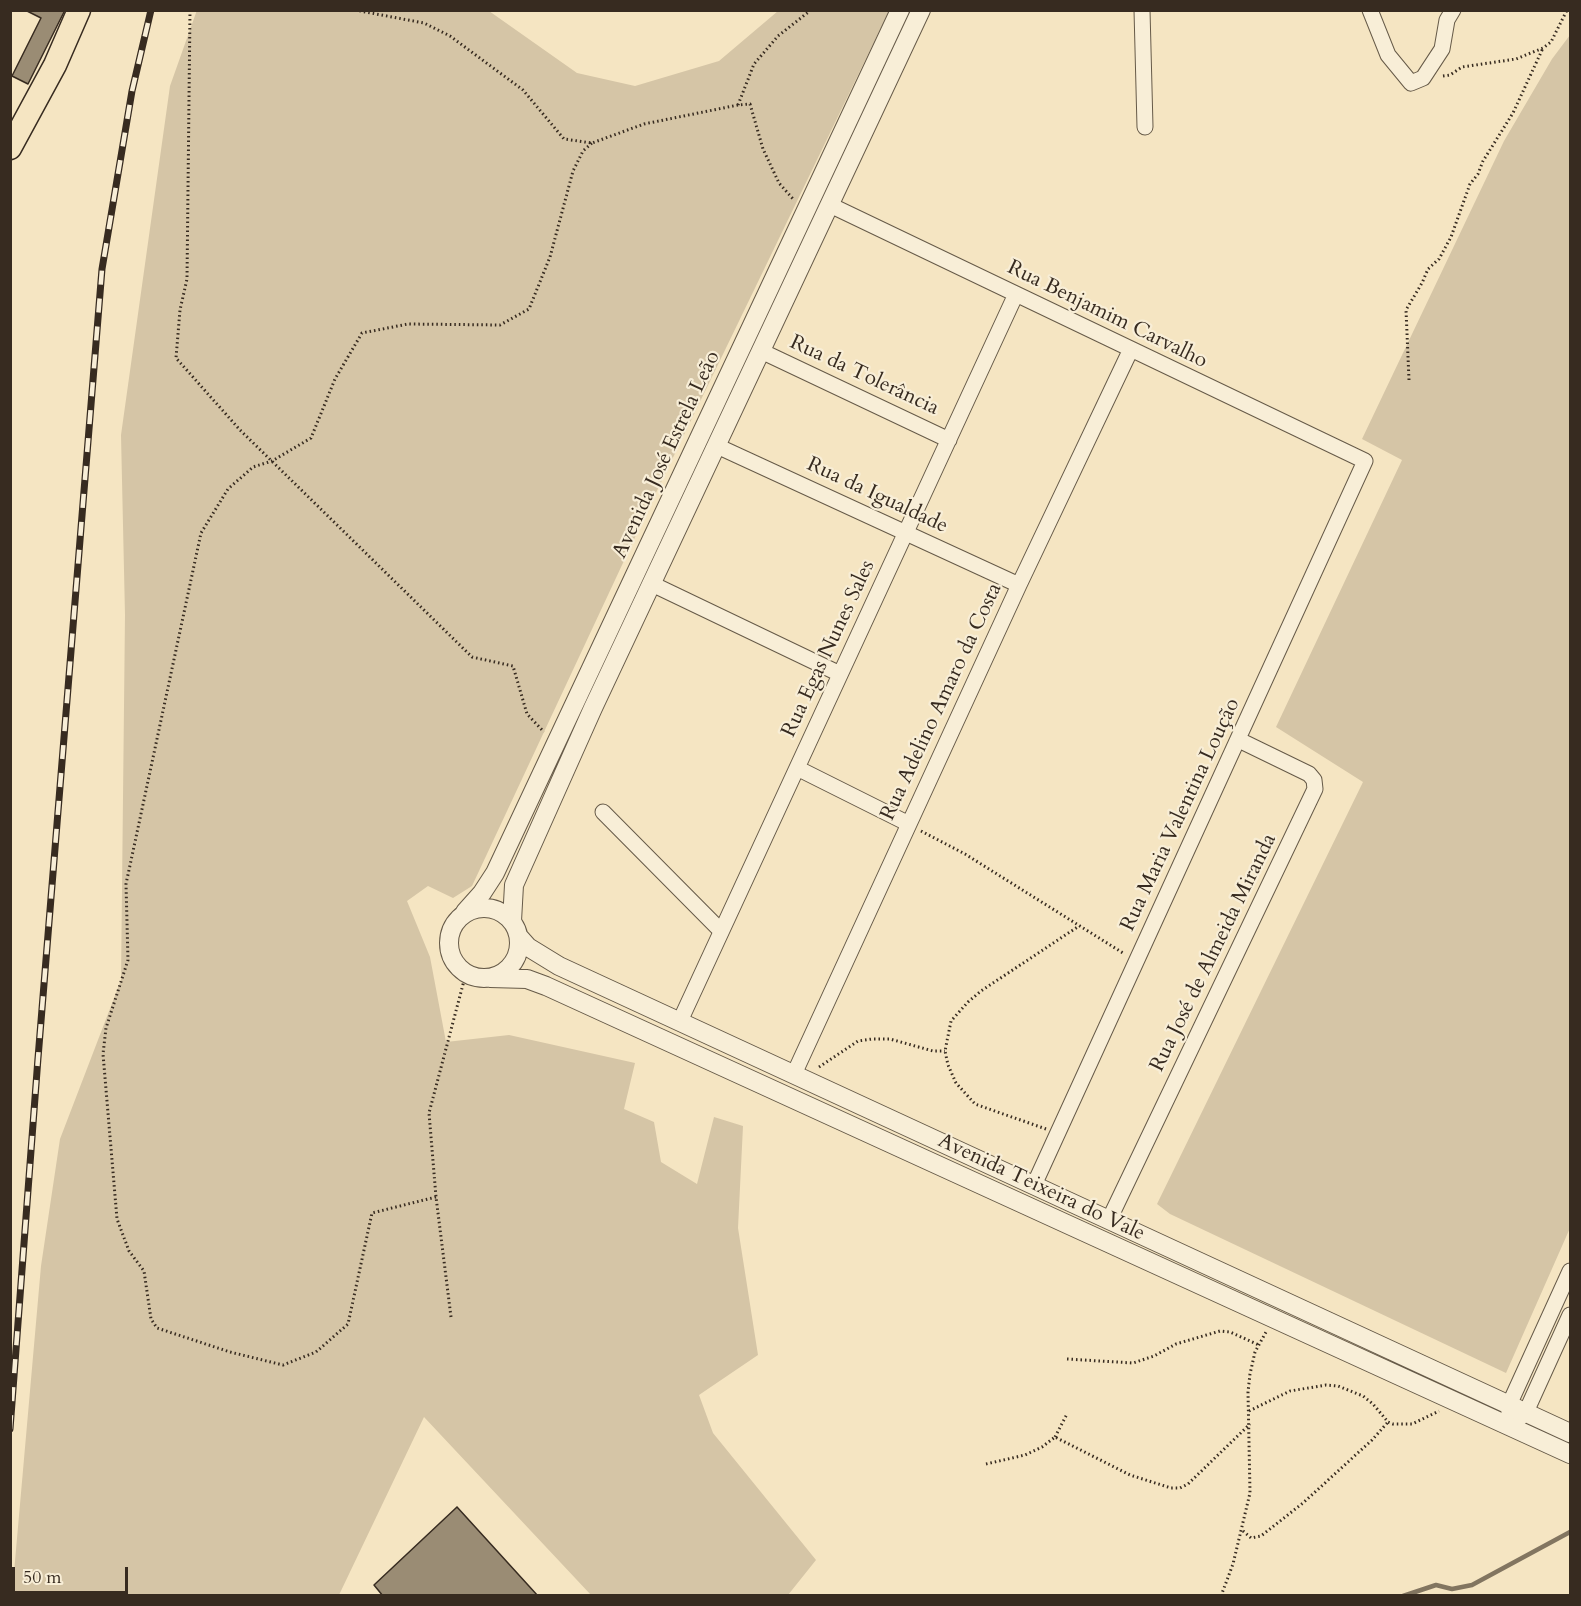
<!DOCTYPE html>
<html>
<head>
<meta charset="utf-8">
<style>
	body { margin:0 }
	#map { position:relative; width:1581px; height:1606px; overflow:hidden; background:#f5e5c2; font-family:Cardo,serif }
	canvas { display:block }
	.frame { position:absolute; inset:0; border:12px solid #372b20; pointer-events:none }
	.scale { position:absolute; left:12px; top:1567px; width:116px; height:27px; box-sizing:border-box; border:3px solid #372b20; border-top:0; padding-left:8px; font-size:18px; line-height:21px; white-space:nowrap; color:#372b20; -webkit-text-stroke:4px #f8eed7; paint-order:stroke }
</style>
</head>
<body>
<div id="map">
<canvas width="1581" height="1606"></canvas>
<div class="frame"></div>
<div class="scale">50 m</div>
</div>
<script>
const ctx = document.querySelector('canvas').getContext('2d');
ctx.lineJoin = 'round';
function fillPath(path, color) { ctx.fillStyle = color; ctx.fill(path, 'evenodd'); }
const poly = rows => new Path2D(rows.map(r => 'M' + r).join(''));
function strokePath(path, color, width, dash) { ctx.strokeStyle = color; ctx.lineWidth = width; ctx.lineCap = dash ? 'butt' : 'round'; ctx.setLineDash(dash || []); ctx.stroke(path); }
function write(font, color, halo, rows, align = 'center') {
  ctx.font = font + ' Cardo,serif'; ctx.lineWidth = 4.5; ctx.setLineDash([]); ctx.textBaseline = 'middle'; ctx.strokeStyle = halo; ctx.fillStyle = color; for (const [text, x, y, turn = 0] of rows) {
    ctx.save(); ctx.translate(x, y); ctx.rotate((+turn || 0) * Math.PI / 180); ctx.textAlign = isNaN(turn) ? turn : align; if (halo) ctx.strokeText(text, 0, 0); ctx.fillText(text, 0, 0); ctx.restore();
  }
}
fillPath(poly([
	[197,10,489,11,577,73,635,86,719,61,778,11,889,11,651,503,472,886,453,898,428,886,407,901,430,957,446,1042,509,1035,635,1063,624,1109,654,1122,661,1162,697,1184,714,1117,743,1126,738,1228,758,1355,699,1395,713,1433,816,1560,788,1595,591,1595,424,1417,339,1595,12,1595,41,1266,60,1139,121,980,125,615,121,435,170,86],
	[1570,35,1570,1228,1506,1373,1170,1214,1157,1204,1363,782,1276,727,1402,460,1362,439,1504,141,1552,59]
]), '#d5c5a6');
strokePath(poly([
	[1403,1596,1436,1585,1452,1589,1472,1585,1570,1532]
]), '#827560', 4.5);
const building = poly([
	[25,10,65,10,28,84,12,76,41,18,25,10],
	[457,1507,538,1596,383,1596,374,1585,457,1507]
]);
fillPath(building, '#9a8c74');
strokePath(building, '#372b20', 1.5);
const minor = poly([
	[1142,10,1145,127],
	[1370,10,1388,55,1411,83,1423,78,1442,49,1447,20,1453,10],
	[830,205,1365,461,1034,1185],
	[761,351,949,440],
	[717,446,1019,585],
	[652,584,840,674],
	[797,768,909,824],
	[603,812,721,931],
	[680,1021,1016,294],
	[794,1074,1019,585,1131,349],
	[1109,1220,1315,789,1314,780,1309,774,1239,740],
	[1509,1414,1509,1405,1570,1271],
	[1519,1419,1526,1412,1570,1315]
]);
const tertiary = poly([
	'449 943a35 35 0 1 1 70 0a35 35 0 1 1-70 0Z',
	[465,912,482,893,495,873,900,10],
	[512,921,514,885,593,708,921,10],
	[520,938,528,947,559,966,1570,1433],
	[490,978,527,979,546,986,1570,1454]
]);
const primary = poly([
	[10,148,55,65,79,10]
]);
strokePath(minor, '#665a48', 17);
strokePath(tertiary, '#665a48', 20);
strokePath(primary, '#372b20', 25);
strokePath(poly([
	[190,10,187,279,180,310,176,358,240,430,472,657,513,666,527,714,544,732],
	[355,10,424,23,450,36,523,90,564,139,592,143,644,124,738,105,750,104,763,149,779,183,794,200],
	[1443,76,1450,75,1462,67,1516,59,1543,48,1551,42,1567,10],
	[738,105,754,64,778,36,811,10],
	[1409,380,1406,310,1422,283,1428,269,1439,259,1451,237,1470,184,1478,174,1483,161,1513,113,1543,48],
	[921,831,965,854,1123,953],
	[819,1067,858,1041,872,1039,890,1039,933,1051,945,1051],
	[1046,1129,975,1104,956,1083,948,1065,945,1051,951,1021,968,1002,981,991,1079,926],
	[436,1197,372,1213,348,1324,316,1352,283,1365,230,1352,157,1328,151,1319,144,1271,129,1251,117,1219,103,1054,106,1028,128,960,126,884,201,533,228,489,253,467,272,461,311,438,335,379,362,333,408,324,500,325,529,309,550,257,573,171,583,151,592,143],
	[451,1317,436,1197,429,1113,466,973],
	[1067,1359,1133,1363,1154,1356,1176,1344,1220,1331,1230,1332,1259,1345],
	[1249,1411,1290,1391,1326,1385,1338,1386,1363,1396,1373,1404,1388,1422,1393,1424,1412,1424,1439,1411],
	[1055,1437,1067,1414],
	[986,1464,1025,1455,1042,1447,1055,1437,1130,1475,1171,1488,1180,1488,1188,1484,1250,1424],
	[1243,1531,1251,1538,1261,1536,1303,1503,1372,1440,1388,1422],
	[1221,1596,1233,1564,1250,1493,1248,1392,1250,1374,1255,1352,1266,1332]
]), '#372b20', 3, [1.5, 3]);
strokePath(minor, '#f8eed7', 15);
strokePath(tertiary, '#f8eed7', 18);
strokePath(primary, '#f5e5c2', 22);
const rail = poly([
	[10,1429,38,1058,102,269,132,91,151,10]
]);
strokePath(rail, '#372b20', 7);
strokePath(rail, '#f8eed7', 4.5, [14]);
write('21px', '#372b20', '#f8eed7', [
	["Rua Benjamim Carvalho",1107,315,26],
	["Rua da Tolerância",864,376,25],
	["Avenida José Estrela Leão",667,455,-65],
	["Rua da Igualdade",877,496,25],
	["Rua Egas Nunes Sales",829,649,-65],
	["Rua Adelino Amaro da Costa",942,702,-65],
	["Rua Maria Valentina Loução",1181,815,-65],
	["Rua José de Almeida Miranda",1214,953,-64],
	["Avenida Teixeira do Vale",1041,1188,25]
]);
</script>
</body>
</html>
